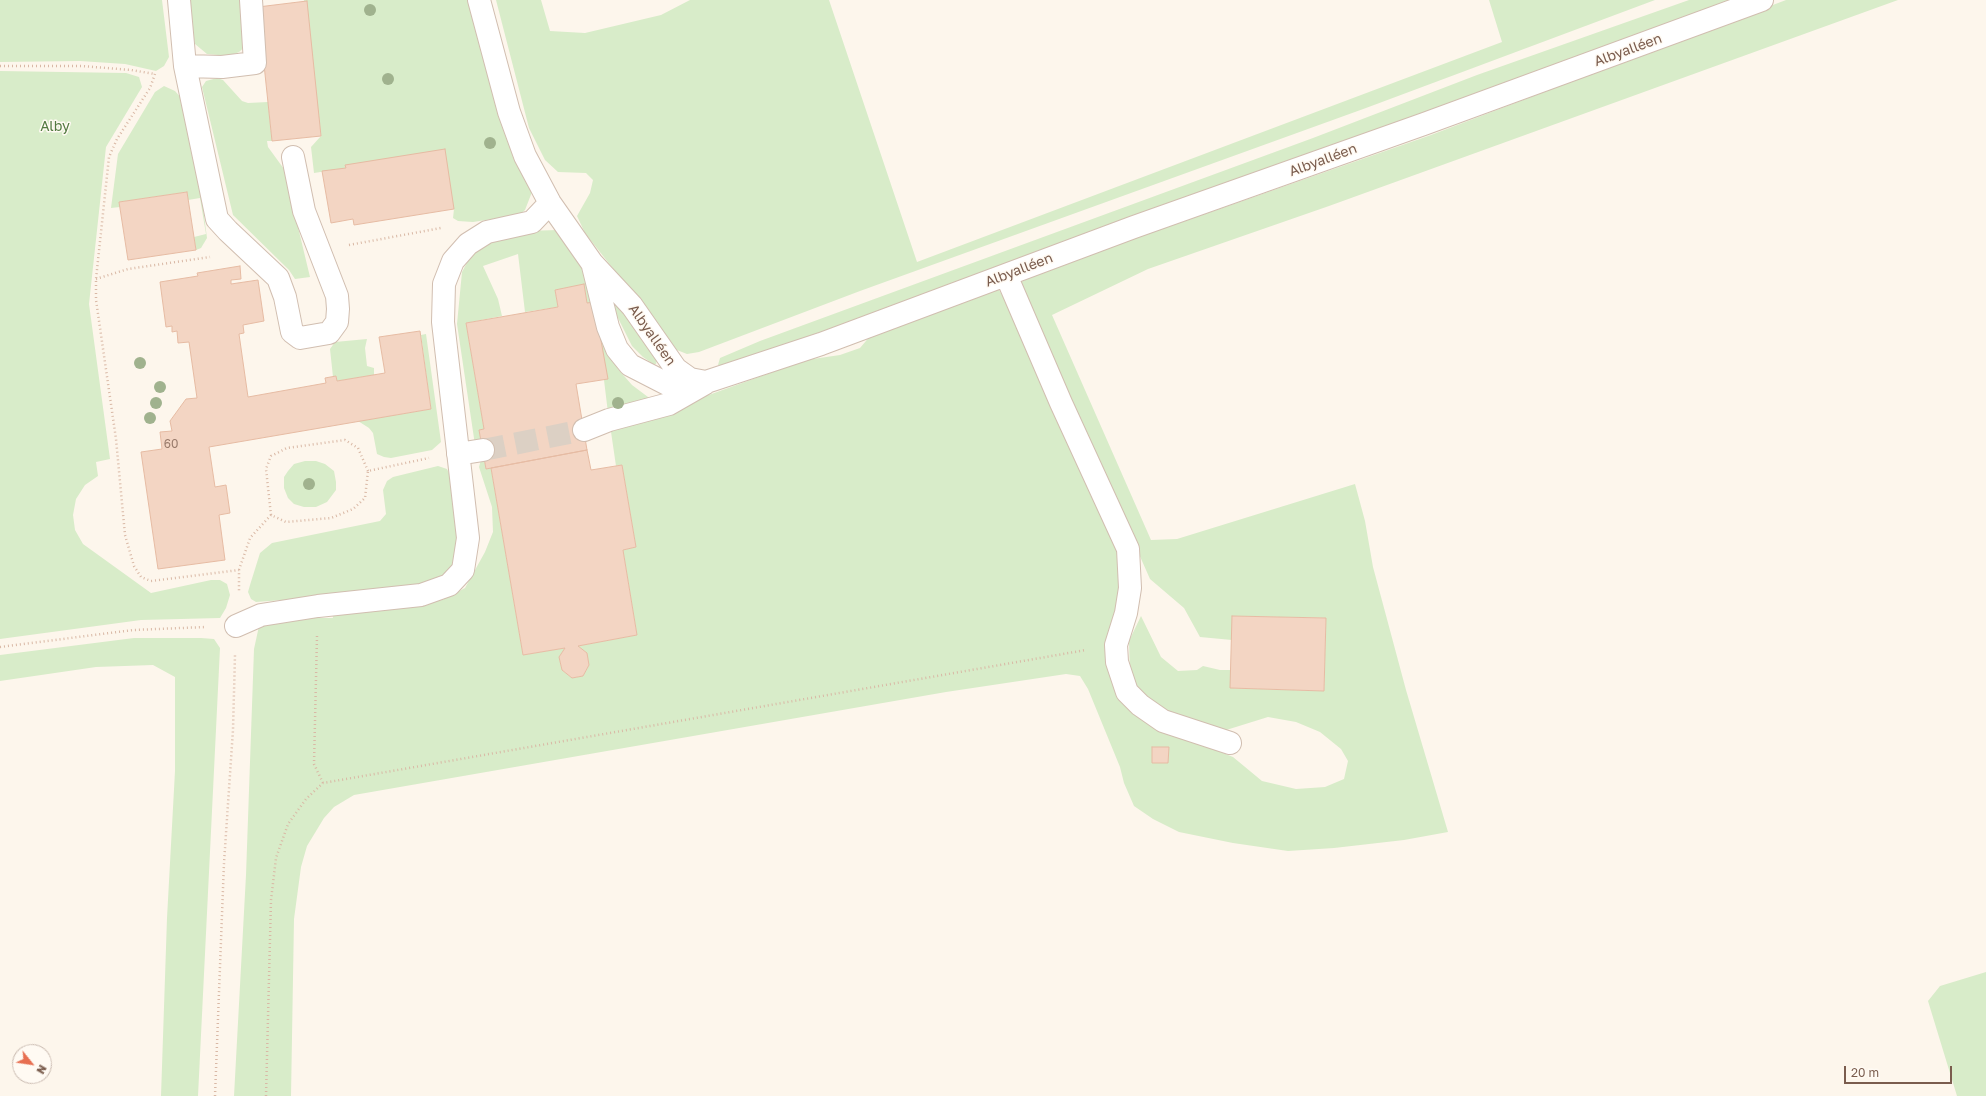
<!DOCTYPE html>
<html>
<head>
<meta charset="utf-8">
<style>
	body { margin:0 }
	#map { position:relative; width:1986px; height:1096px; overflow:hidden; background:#fdf6ec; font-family:"Golos Text",sans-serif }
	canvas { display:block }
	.north { position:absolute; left:12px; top:1044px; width:40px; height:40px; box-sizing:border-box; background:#fffaf3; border:1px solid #cabbb1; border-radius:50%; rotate:120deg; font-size:11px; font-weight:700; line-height:16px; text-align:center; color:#7a5c4d }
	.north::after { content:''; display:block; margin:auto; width:14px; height:18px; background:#e76f51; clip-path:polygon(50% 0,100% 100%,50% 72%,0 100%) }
	.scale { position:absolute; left:1844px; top:1066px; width:108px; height:18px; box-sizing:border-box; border:2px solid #7a5c4d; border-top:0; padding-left:5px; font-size:12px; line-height:14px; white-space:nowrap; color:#7a5c4d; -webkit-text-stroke:3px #fffaf3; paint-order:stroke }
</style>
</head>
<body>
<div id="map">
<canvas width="1986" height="1096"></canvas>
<div class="north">N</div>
<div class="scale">20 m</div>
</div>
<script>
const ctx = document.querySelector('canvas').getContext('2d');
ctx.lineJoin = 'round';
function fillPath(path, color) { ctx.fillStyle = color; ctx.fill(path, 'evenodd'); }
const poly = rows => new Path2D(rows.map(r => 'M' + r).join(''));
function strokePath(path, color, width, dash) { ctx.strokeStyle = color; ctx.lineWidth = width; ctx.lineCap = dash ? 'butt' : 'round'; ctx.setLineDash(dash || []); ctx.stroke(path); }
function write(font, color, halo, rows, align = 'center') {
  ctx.font = font + ' "Golos Text",sans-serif'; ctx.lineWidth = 3; ctx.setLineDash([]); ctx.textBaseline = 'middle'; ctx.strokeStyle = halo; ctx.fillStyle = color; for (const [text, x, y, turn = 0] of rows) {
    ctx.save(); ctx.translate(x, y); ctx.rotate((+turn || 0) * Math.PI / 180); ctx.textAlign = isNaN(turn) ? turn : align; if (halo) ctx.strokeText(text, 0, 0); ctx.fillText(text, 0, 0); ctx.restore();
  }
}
fillPath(poly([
	[0,0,162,0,169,57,164,66,156,71,125,64,80,61,0,62],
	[189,0,245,0,247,45,239,52,229,56,207,54,195,44,185,4],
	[304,0,469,0,513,157,532,192,525,210,519,215,473,222,458,221,453,218,454,209,345,165,346,168,314,173,311,147,321,136],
	[496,0,541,0,550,31,585,33,661,15,690,0,829,0,917,262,1502,42,1489,0,1655,0,1366,108,860,291,699,352,687,354,677,350,585,233,577,216,590,193,593,180,586,173,558,172,545,160,529,128],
	[1689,0,1732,0,818,336,733,365,718,365,720,358,760,341,1313,138,1477,75],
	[1786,0,1898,0,1329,206,1148,269,1052,315,1151,540,1177,539,1355,484,1365,521,1373,567,1406,690,1448,832,1404,840,1334,848,1288,851,1233,843,1179,832,1153,819,1134,806,1124,783,1120,767,1088,689,1080,676,1066,674,946,692,354,795,334,807,324,818,307,846,301,867,294,919,291,1096,234,1096,246,875,254,649,259,626,310,618,333,618,332,612,408,605,442,600,465,588,485,552,493,532,492,507,479,467,481,460,484,459,486,469,491,468,523,655,565,648,559,657,562,670,572,678,583,676,589,665,587,653,578,646,637,635,623,550,636,547,622,465,616,466,610,425,642,419,806,360,840,355,860,348,871,335,988,292,999,290,1006,301,1124,564,1109,655,1166,730,1233,757,1262,781,1296,789,1325,787,1344,779,1348,761,1341,749,1320,732,1296,722,1268,717,1223,731,1162,711,1143,696,1130,674,1129,641,1141,616,1161,657,1178,671,1197,670,1203,666,1220,670,1231,670,1231,688,1324,691,1326,618,1233,616,1232,640,1200,637,1184,608,1150,579,1019,283,1045,270,1431,135],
	[0,71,126,73,139,77,142,87,106,147,89,304,110,459,96,462,98,476,85,485,76,499,73,515,75,530,83,544,151,593,211,580,220,580,227,584,230,595,226,608,220,618,141,620,0,639],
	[217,78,223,80,242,101,248,103,268,102,272,141,267,141,268,147,284,169,310,277,295,279,289,270,233,215,202,87,206,81],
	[164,86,175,91,182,99,191,151,201,192,207,238,201,248,196,250,194,237,206,234,200,198,188,200,187,192,119,202,120,207,111,208,118,154,155,92],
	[558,230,586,275,603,339,618,369,632,385,648,397,657,401,608,413,604,380,607,379,587,303,584,285,555,290,558,307,525,312,518,254,483,266,498,299,502,316,466,323,484,429,479,430,482,444,475,445,457,324,462,272,470,257,487,243,526,231],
	[610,289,657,360,656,364,653,364,643,357,632,346,611,304],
	[426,334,441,442,432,450,391,458,384,457,377,454,373,433,369,428,358,421,431,409,421,335],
	[367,339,365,348,367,366,374,368,374,375,337,381,336,376,333,377,330,349,335,342],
	[305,461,316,461,325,464,334,471,336,482,336,490,327,502,316,507,304,507,294,504,288,498,284,488,284,477,288,471,294,464],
	[438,466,447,469,449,473,461,540,456,563,444,578,414,587,309,598,256,602,251,599,248,592,250,585,260,553,272,543,380,521,386,514,383,490,387,481,393,477],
	[134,638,201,638,214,639,220,648,198,1096,161,1096,167,918,175,771,175,677,153,665,96,667,0,681,0,655],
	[1986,972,1986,1096,1957,1096,1928,1001,1940,986]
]), '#d8ecc9');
const building = poly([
	[307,1,321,136,272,141,258,7,307,1],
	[445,149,454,209,354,225,353,219,331,223,322,171,346,168,345,165,445,149],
	[187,192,196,250,128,260,119,202,187,192],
	[240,266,241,279,231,280,231,284,258,280,264,321,243,325,244,333,239,334,248,397,326,383,325,378,336,376,337,381,385,373,379,337,420,331,431,409,209,447,215,487,226,485,230,513,219,515,225,560,158,569,141,452,162,449,160,432,172,431,170,421,186,399,197,398,189,342,178,343,177,331,172,332,172,326,166,327,160,282,198,276,197,273,240,266],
	[584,284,587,303,594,302,608,379,576,384,587,450,486,469,479,430,484,429,466,323,558,307,555,290,584,284],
	[587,450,591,470,622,465,636,547,623,550,637,635,578,646,587,653,589,665,583,676,572,678,562,670,559,657,565,648,523,655,491,468,587,450],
	[1232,616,1326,618,1324,691,1230,688,1232,616],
	[1152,747,1169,747,1168,763,1152,763,1152,747]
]);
fillPath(building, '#f3d5c3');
strokePath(building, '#e6bba3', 1);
strokePath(poly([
	[483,450,584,430]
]), '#dcd0c4', 22, [22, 11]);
const minor = poly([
	[179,0,185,66,217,219,228,231,278,278,285,297,292,332,300,338,329,333,337,322,338,309,337,296,304,211,293,157],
	[479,0,509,112,525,156,550,203,592,263,632,306,676,369,690,379,706,382,821,344,1134,227,1424,124,1762,0],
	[185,66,222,67,255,63,251,0],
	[593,266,608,327,617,349,630,365,667,384,699,382],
	[1006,275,1061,403,1128,549,1130,588,1126,613,1116,645,1117,662,1127,692,1140,705,1163,721,1230,743],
	[584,430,609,420,669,404,704,384],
	[458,454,483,450],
	[236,626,261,615,318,606,421,595,449,585,463,570,468,538,443,322,444,284,453,261,468,244,487,232,532,222,550,203]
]);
strokePath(minor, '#d1beb0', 24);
strokePath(poly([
	[0,66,82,66,131,70,155,74],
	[155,74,150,88,117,139,109,157,96,279,96,300,116,439,125,535,134,566,141,577,151,581,239,570,239,592],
	[349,245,441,228],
	[96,279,128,269,210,257],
	[271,515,266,469,271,456,287,448,345,440,358,448,368,471],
	[239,570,250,538,271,515,286,522,331,518,353,509,365,498,368,471,429,458],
	[317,636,314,764,323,783],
	[0,647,133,630,206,627],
	[215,1096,224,863,233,730,235,655],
	[266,1096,271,900,276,858,288,824,306,799,323,783,1086,650]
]), '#d9b8a5', 2.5, [1, 3]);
strokePath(minor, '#fff', 22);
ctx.fillStyle = '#a0b28e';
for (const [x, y] of [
	[370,10],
	[388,79],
	[490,143],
	[140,363],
	[160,387],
	[156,403],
	[618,403],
	[150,418],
	[309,484]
]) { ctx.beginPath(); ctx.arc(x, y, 6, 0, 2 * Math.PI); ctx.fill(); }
write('12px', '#987a6a', null, [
	["60",171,444]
]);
write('14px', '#7a5c4d', '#fffaf3', [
	["Albyalléen",1628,50,-20],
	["Albyalléen",1323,160,-20],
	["Albyalléen",1019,270,-21],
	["Albyalléen",652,335,55]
]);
write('14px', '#537a41', '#fffaf3', [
	["Alby",55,127]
]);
</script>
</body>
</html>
